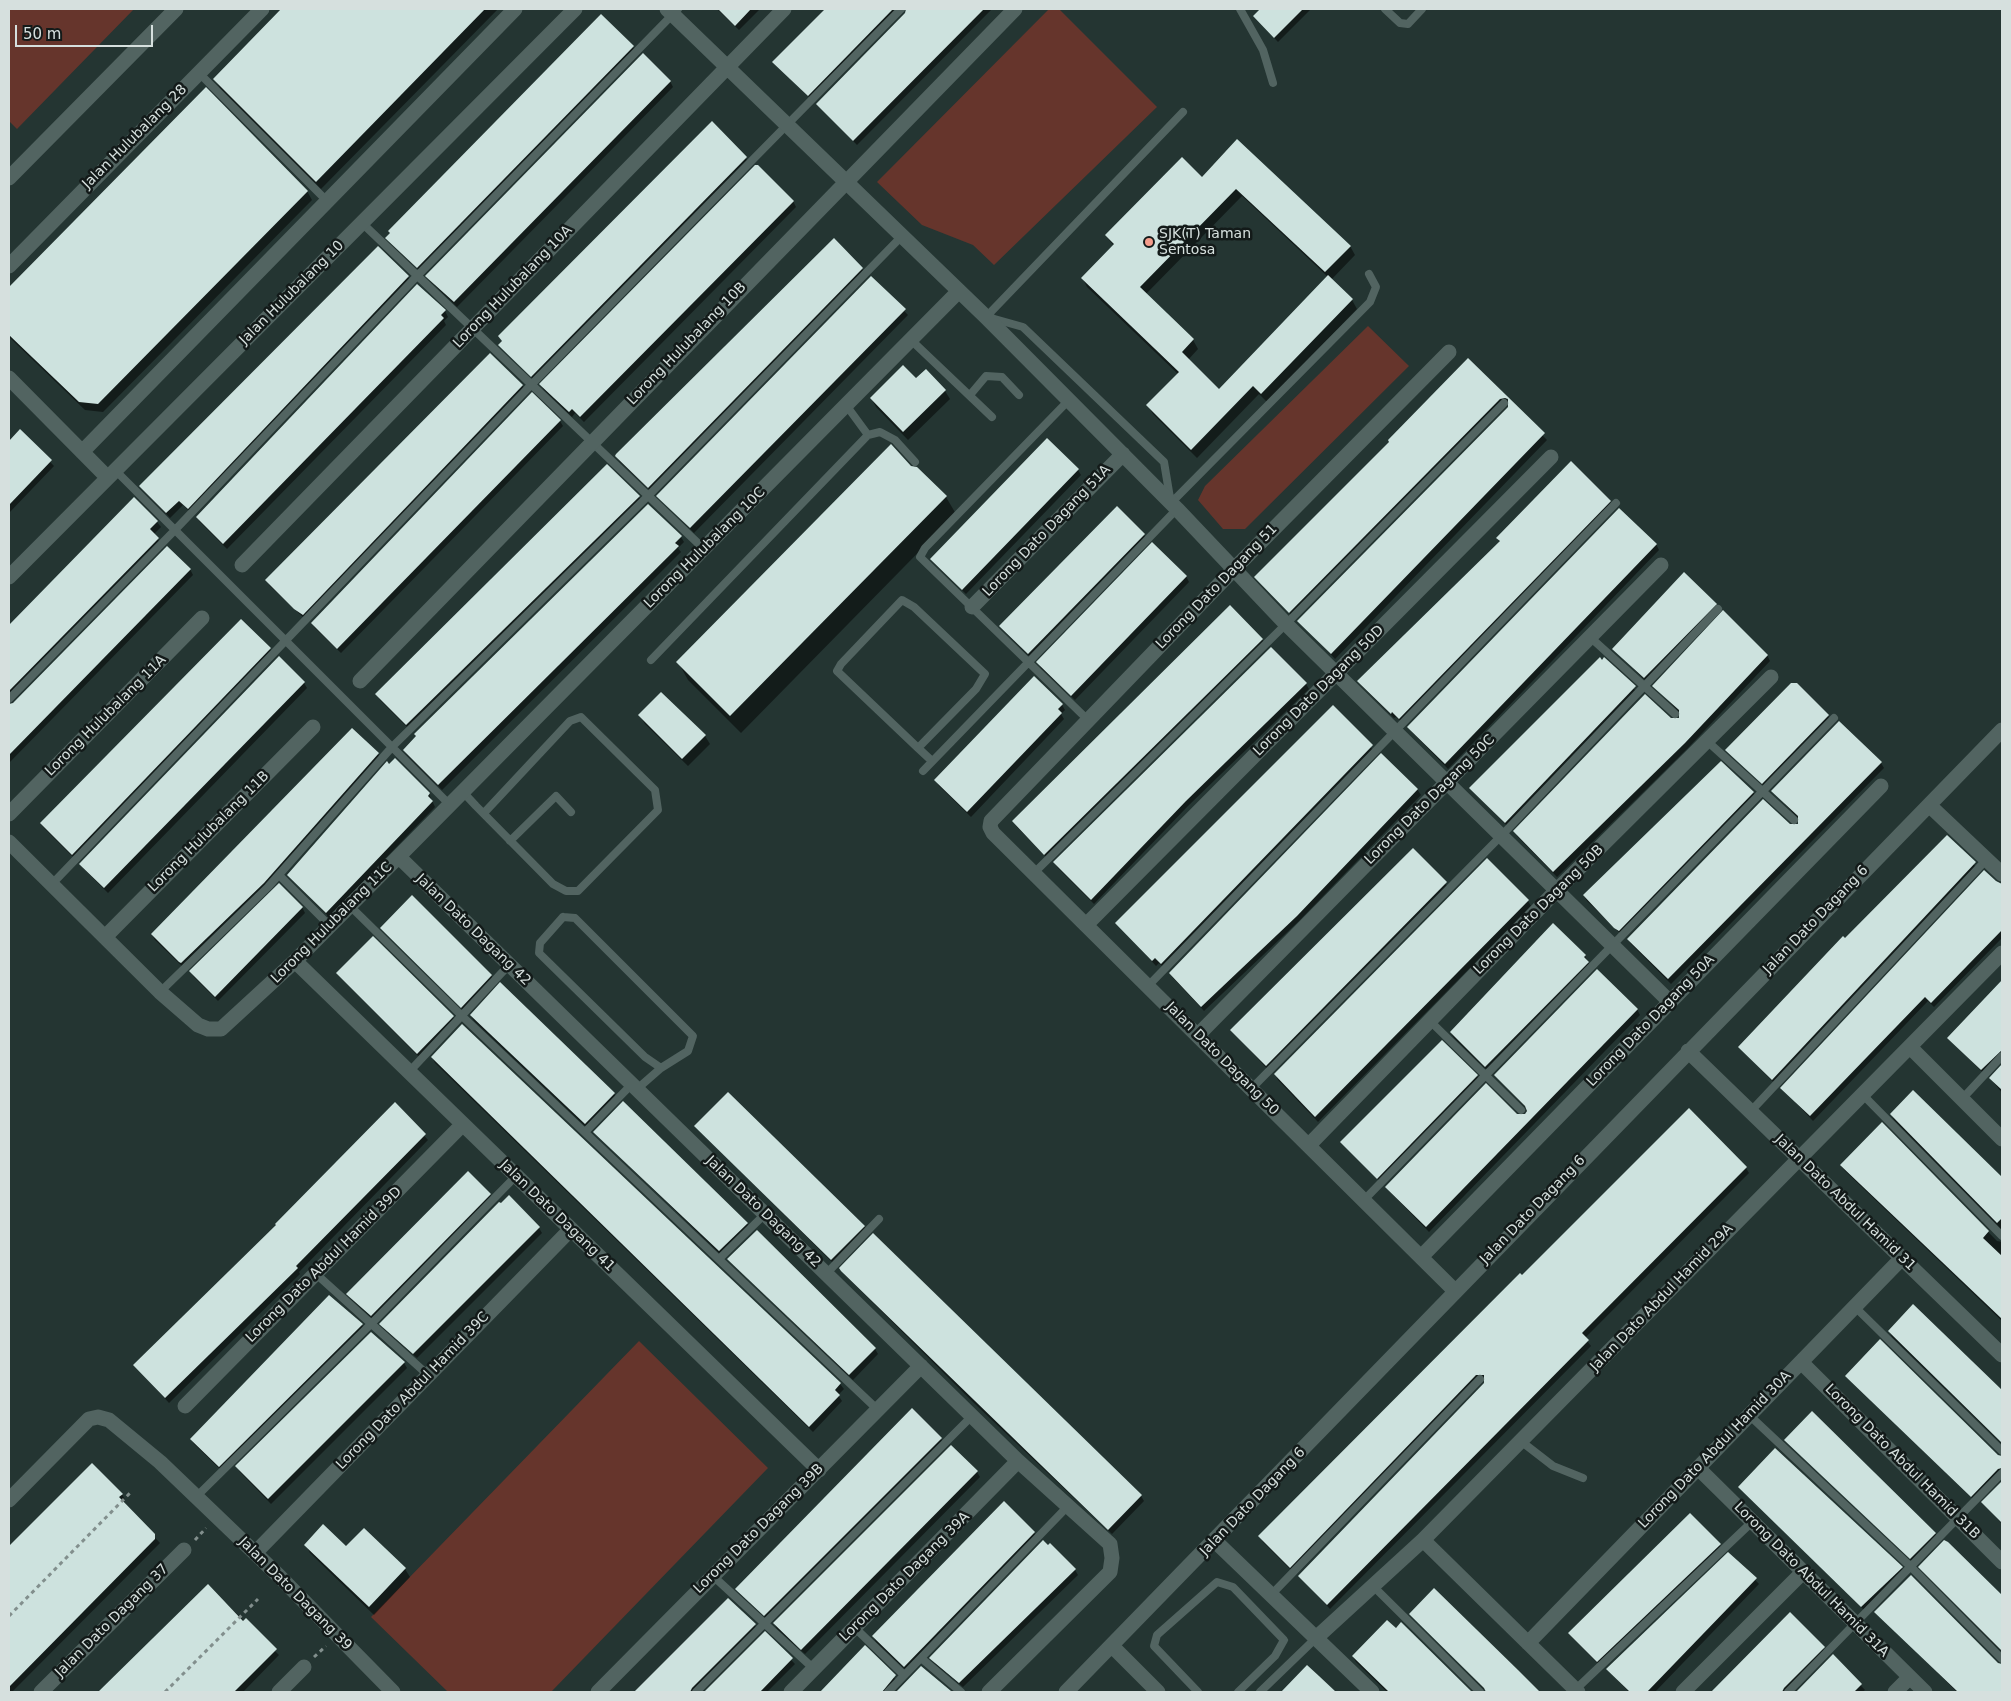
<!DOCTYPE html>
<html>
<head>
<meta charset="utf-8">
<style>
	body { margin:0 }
	#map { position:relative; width:2011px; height:1701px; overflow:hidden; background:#243532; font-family:"DejaVu Sans",sans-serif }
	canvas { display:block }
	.frame { position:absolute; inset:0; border:10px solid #d6e0de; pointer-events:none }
	.scale { position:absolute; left:15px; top:25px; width:138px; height:22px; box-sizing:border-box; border:2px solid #d6e0de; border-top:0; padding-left:6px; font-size:15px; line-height:18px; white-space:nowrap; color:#d6e0de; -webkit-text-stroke:4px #131a19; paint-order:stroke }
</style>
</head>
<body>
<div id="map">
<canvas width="2011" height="1701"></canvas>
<div class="frame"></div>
<div class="scale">50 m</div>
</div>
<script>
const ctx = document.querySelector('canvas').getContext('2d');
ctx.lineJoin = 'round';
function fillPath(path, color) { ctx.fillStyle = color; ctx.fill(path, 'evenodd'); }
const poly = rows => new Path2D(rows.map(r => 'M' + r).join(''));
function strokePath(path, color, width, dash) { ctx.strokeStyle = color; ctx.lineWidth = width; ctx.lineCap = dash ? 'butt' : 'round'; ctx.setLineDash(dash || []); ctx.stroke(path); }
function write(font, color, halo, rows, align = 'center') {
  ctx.font = font + ' "DejaVu Sans",sans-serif'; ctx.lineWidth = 5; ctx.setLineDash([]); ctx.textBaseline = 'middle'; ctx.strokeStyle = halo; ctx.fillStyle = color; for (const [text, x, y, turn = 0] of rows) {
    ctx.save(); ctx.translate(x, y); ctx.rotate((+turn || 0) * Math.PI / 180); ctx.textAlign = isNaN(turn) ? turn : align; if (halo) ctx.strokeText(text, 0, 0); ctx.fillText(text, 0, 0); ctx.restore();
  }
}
fillPath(poly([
	[9,9,134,9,17,129,9,121],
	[1049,9,1059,9,1157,107,994,265,973,245,922,225,877,182],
	[1368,326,1409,366,1245,529,1223,529,1198,500,1205,486],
	[639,1341,768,1468,551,1692,448,1692,371,1617]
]), '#66352c');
fillPath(poly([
	[284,9,498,9,321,189,220,88,215,80],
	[717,9,760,9,739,30],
	[827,9,992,9,857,145,817,104,906,14,907,10,900,10,812,100,774,62],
	[1262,9,1311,9,1278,42,1254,16],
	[633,47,636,53,421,272,390,243,387,238],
	[670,81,673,87,457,307,430,281,427,276],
	[206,89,307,191,312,200,103,412,85,410,9,337,9,289],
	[712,123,750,163,535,381,500,345],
	[1238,141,1350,246,1355,255,1331,280,1352,300,1357,309,1267,402,1259,394,1197,458,1153,414,1148,406,1178,374,1087,287,1083,279,1114,246,1106,236,1202,179],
	[1242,196,1328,277,1219,390,1188,360,1198,349,1193,340,1146,294],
	[793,201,796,207,584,422,575,413,572,417,544,390,541,385],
	[862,269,865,274,652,492,620,462,616,456],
	[408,277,411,282,191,513,183,505,170,518,144,491,140,486],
	[871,277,908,315,694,533,658,496],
	[445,311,448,317,444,321,446,325,227,549,200,522,197,517],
	[1468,360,1547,440,1335,659,1299,621,1509,407,1509,404,1503,404,1293,617,1256,577,1391,443],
	[916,380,945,391,950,399,908,440,876,407,871,398],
	[522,385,526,391,306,620,270,586,267,580],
	[560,421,563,426,341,653,315,628,312,623],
	[20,431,54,466,9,513,9,443],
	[910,467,946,497,956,514,741,733,688,680,678,662],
	[1078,470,1081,475,966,594,935,564,931,559],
	[639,497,642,502,410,730,380,700,377,694],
	[134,499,157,522,161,527,154,534,161,544,9,699,9,627],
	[1610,501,1613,507,1403,723,1396,717,1394,718,1362,686,1359,681,1500,542,1498,538],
	[1144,535,1147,540,1032,659,1004,631,1000,626],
	[681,537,684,542,678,548,681,552,442,790,407,755,404,750],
	[1656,544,1659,550,1448,769,1412,732,1409,727],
	[190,569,193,575,9,763,9,704,14,704],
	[1186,576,1189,582,1075,700,1041,668,1038,662],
	[1715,604,1718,609,1648,683,1613,649],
	[1262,639,1265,645,1048,859,1017,827,1014,822],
	[270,649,273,654,76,860,45,829,41,824],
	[1767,655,1770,661,1688,748,1557,877,1518,837,1515,832,1671,719,1680,719,1680,713,1654,686],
	[1604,659,1638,693,1509,828,1471,788],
	[304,683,307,688,108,893,84,869,81,864],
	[1306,684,1309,689,1188,806,1094,904,1058,868,1054,862],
	[1062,705,1065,710,1061,714,1064,719,971,817,939,786,936,781],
	[1333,707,1375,752,1165,969,1159,963,1156,966,1117,923],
	[640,716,705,736,710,744,688,766,645,724],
	[1828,716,1831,721,1766,788,1727,750],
	[378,754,381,760,267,889,184,968,155,940,152,935],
	[395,760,429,794,435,807,329,917,288,875],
	[1881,763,1884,768,1671,984,1631,944,1628,939,1790,825,1799,825,1799,819,1772,791],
	[1417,789,1421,795,1299,921,1204,1011,1173,978,1170,973],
	[1753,792,1756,798,1622,935,1587,901,1584,896],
	[1947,837,1978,869,1776,1085,1739,1047],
	[1413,850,1449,888,1269,1071,1232,1030],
	[1995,882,2002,885,2002,938,1934,1007,1928,1001,1813,1121,1782,1088],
	[1528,901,1531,906,1318,1122,1278,1080,1275,1074],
	[302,907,305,913,218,1001,194,977,191,972],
	[386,932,491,975,494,981,465,1012],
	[1585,956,1591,968,1489,1072,1454,1038,1451,1033],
	[337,974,453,1017,456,1022,421,1059],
	[2002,981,2002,1057,1985,1075,1949,1038],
	[500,984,614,1094,617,1099,588,1129,474,1021,471,1016],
	[1637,1009,1640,1015,1429,1232,1390,1192,1387,1187,1517,1115,1525,1116,1527,1109,1495,1075],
	[462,1025,840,1384,844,1389,838,1395,842,1401,813,1432,435,1063,432,1057],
	[2002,1066,2002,1093,1991,1079],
	[1477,1076,1480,1082,1381,1183,1342,1142],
	[1913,1091,2002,1179,2002,1230,1894,1120,1891,1114],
	[395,1104,428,1140,299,1272,300,1274,169,1403,135,1366,278,1225],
	[1882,1124,1997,1241,2002,1242,2002,1321,1845,1171,1841,1166],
	[696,1127,864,1226,867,1232,835,1265],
	[594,1132,747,1223,750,1229,722,1256],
	[1746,1168,1749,1173,1585,1338,1591,1346,1330,1609,1299,1576,1485,1384,1486,1380,1479,1380,1293,1572,1263,1542,1260,1536,1522,1276],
	[490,1194,493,1200,375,1321,351,1299,348,1294],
	[539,1228,542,1233,417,1358,384,1329,381,1324],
	[875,1235,1141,1496,1144,1501,1112,1534,974,1403,844,1274],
	[728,1259,875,1349,878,1354,853,1380],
	[1913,1306,2002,1392,2002,1444,1892,1337,1889,1331],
	[362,1325,365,1330,222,1471,194,1444,191,1439],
	[404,1363,407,1368,271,1504,240,1472,237,1466],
	[1846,1376,2002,1457,2002,1474,1975,1501],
	[941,1439,944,1444,768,1620,740,1594,737,1589],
	[1785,1440,1935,1533,1938,1539,1914,1563],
	[92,1465,122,1494,125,1500,122,1502,160,1543,12,1692,9,1692,9,1548],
	[977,1472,980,1477,805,1654,777,1629,774,1623],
	[2002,1483,2002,1524,1983,1502],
	[1739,1487,1902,1568,1905,1573,1865,1611],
	[1034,1533,1037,1538,908,1672,876,1642,873,1636],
	[1948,1543,2002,1597,2002,1652,1923,1572],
	[306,1545,346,1548,405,1569,410,1577,374,1615,310,1553],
	[1720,1545,1723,1550,1600,1666,1573,1638,1570,1633],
	[1729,1553,1759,1584,1655,1692,1629,1692,1607,1669],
	[1075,1570,1078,1575,963,1687,934,1663,931,1658],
	[208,1586,279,1655,243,1692,100,1692],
	[1434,1590,1539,1692,1487,1692,1411,1614],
	[728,1599,759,1630,696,1692,635,1692],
	[1876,1612,2002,1666,2002,1692,1957,1692],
	[1790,1614,1827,1653,1788,1692,1714,1692],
	[1401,1624,1470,1692,1387,1692,1356,1662,1353,1657],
	[765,1633,795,1664,767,1692,705,1692],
	[865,1647,898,1682,889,1692,821,1692],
	[1833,1656,1865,1690,1862,1692,1797,1692],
	[1307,1666,1334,1692,1282,1692],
	[921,1667,950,1692,897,1692]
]), '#0007');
fillPath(poly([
	[281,9,485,9,316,182,213,79],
	[718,9,751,9,735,26],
	[825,9,893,9,808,96,772,62],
	[906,9,984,9,853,141,816,104,905,13],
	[1260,9,1303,9,1274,38,1253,16],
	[601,14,634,46,417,268,385,238,390,233,388,231],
	[643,53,671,81,454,302,425,276],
	[206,87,308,191,98,404,79,402,9,335,9,287],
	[712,121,747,157,531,377,498,345,502,341,498,336],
	[1237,139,1351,246,1325,272,1236,189,1140,287,1194,339,1182,352,1219,389,1328,275,1353,299,1261,394,1253,386,1191,450,1146,405,1179,372,1081,278,1114,244,1105,235,1182,157,1202,177],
	[755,165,758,165,794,201,580,417,572,409,569,412,539,384],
	[834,238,863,268,648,488,615,456,616,454],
	[378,246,409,276,188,509,179,501,166,513,139,486],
	[871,276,906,309,690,528,656,496],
	[417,284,446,310,441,315,444,318,223,544,196,517],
	[490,353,523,385,303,615,294,609,265,580],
	[1468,358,1545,433,1331,654,1297,621,1508,407,1508,399,1505,398,1500,399,1289,613,1254,577,1389,442,1388,440],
	[903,365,916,378,926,369,946,390,903,432,870,398],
	[532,392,561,420,337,649,311,623],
	[20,429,52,460,9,505,9,441],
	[1047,438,1079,469,962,590,930,559],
	[891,444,911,466,917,467,947,496,730,716,676,662],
	[1571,461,1611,501,1399,719,1392,712,1391,714,1357,681,1500,541,1496,538],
	[607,464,640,496,406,725,375,694],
	[134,497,158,521,150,529,159,538,9,691,9,625],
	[648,504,682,536,675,543,679,546,438,785,403,750,416,736,414,734],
	[1117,506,1145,534,1028,654,999,626],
	[1619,508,1657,544,1445,764,1407,727],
	[1152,542,1187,576,1071,696,1036,662],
	[167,546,191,569,9,755,9,704,13,703],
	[1684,572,1717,604,1644,678,1612,649],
	[1230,605,1263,639,1044,855,1012,821],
	[1723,610,1768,655,1685,743,1553,872,1513,831,1645,694,1671,718,1679,718,1679,710,1652,686],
	[241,619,271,648,72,855,40,823],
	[1271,647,1307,683,1186,801,1091,900,1053,862],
	[279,656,305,682,104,888,79,864],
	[1600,657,1602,660,1604,657,1636,686,1505,823,1469,788],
	[1034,676,1063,704,1058,709,1062,713,967,812,934,780],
	[1791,683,1797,683,1829,715,1762,784,1725,750],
	[661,692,706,735,682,759,638,715],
	[1333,705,1373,745,1161,964,1155,958,1152,961,1115,923],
	[1839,721,1882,762,1668,979,1627,939,1763,799,1790,824,1798,824,1798,816,1771,791],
	[352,728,379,753,264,883,181,963,179,962,151,934],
	[1381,753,1418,789,1297,916,1201,1007,1169,973],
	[395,758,430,793,428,796,433,801,326,913,287,875,387,761,389,764],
	[1721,761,1754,792,1619,931,1614,928,1583,895],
	[1947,835,1976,862,1772,1080,1738,1047,1843,936,1845,938],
	[1413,848,1447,882,1266,1066,1230,1030],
	[1487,858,1529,900,1315,1117,1274,1074],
	[1984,870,1996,881,2002,884,2002,930,1931,1003,1925,997,1810,1116,1780,1088],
	[279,883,303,907,215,997,189,971],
	[412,895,492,975,461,1008,380,928],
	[1553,923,1586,955,1584,957,1589,962,1485,1067,1450,1032],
	[373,936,454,1016,417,1054,336,973],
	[1597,969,1638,1009,1426,1227,1385,1187,1486,1083,1517,1114,1525,1114,1527,1111,1525,1106,1494,1075],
	[2002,980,2002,1050,1981,1070,1947,1038],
	[500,982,615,1093,585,1124,470,1015],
	[462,1024,841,1383,835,1390,840,1395,809,1427,431,1057],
	[1442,1040,1478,1075,1377,1179,1340,1142],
	[2002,1064,2002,1090,1989,1078],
	[1913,1090,2002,1177,2002,1218,1997,1223,1890,1114],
	[728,1092,865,1226,831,1260,694,1126],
	[623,1101,748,1223,719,1251,593,1132],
	[395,1102,426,1134,296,1266,298,1268,165,1398,133,1365,276,1225,275,1224],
	[1689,1108,1747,1167,1582,1333,1589,1340,1327,1605,1298,1576,1484,1383,1484,1375,1476,1375,1290,1568,1258,1536,1520,1273,1522,1275],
	[1882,1122,1989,1231,1983,1238,2002,1256,2002,1319,1840,1165],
	[468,1171,491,1194,371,1316,346,1294],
	[509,1195,540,1227,413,1354,379,1324,499,1202,501,1203],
	[757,1230,876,1348,849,1375,727,1259],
	[873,1233,1142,1495,1108,1530,841,1271,839,1268],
	[329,1295,363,1324,219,1467,190,1439],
	[1913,1304,2002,1390,2002,1443,1888,1331],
	[371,1332,405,1362,268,1499,235,1466],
	[1880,1339,1998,1455,2002,1456,2002,1468,1998,1469,1971,1497,1845,1376],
	[912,1408,942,1438,764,1616,735,1589],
	[1812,1411,1936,1533,1910,1559,1784,1440],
	[951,1445,978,1471,801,1650,773,1623],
	[1775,1448,1903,1567,1861,1607,1738,1487],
	[92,1463,123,1494,119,1497,155,1534,155,1539,9,1687,9,1546],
	[2002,1481,2002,1523,1981,1502],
	[1004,1501,1035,1532,904,1667,872,1636],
	[1690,1513,1721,1544,1597,1662,1568,1633],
	[323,1524,346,1546,364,1528,406,1568,369,1607,304,1545],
	[1043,1540,1048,1545,1050,1543,1076,1569,959,1683,929,1658],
	[1944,1540,1948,1542,2002,1595,2002,1651,1918,1567],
	[1728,1552,1757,1578,1647,1692,1630,1692,1606,1669],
	[1911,1575,1998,1663,2002,1664,2002,1692,1958,1692,1874,1612],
	[208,1584,243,1621,246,1618,277,1649,234,1692,98,1692],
	[1434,1588,1518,1670,1540,1692,1486,1692,1484,1688,1409,1614],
	[728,1598,756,1624,692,1688,690,1692,634,1692],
	[1790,1612,1825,1647,1784,1688,1782,1692,1711,1692],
	[1387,1620,1396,1628,1401,1622,1472,1692,1389,1692,1352,1656],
	[765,1631,793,1658,760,1692,704,1692],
	[865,1645,896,1675,882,1692,820,1692],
	[1833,1654,1862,1684,1854,1692,1796,1692],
	[1307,1665,1319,1676,1336,1692,1281,1692],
	[921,1666,951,1691,896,1692]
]), '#cde2de');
strokePath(poly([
	[195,1540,206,1528],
	[9,1616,130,1493],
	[314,1657,326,1646],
	[165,1692,258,1599]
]), '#828f8d', 3, [4, 4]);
strokePath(poly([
	[1240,9,1263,50,1273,83],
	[1385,9,1400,23,1408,24,1422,9],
	[199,73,327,201],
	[362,223,704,549],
	[986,317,1183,112],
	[991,318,1023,327,1164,462,1170,498],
	[911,340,992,417],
	[970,395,986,376,1002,377,1019,395],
	[1069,400,925,548,920,557,1088,720],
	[868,435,880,432,895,440,915,462],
	[115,470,450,805],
	[1171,503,1370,302,1376,287,1369,274],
	[1590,637,1675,714],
	[651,660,868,435,846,405],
	[9,699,175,530,417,276,678,9],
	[1707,741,1794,820],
	[918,748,976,689,985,674,914,607,902,600,841,664,837,671,918,748,932,761],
	[923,771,1177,509],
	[463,792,476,806,553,884,566,891,578,891,658,810,655,790,581,717,570,721,484,813],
	[510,841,556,796,571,812],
	[1035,872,1286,624,1504,403],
	[279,875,330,926],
	[52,884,531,385,901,9],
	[350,906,462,1016,878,1410],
	[563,917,575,918,693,1036,688,1051,661,1068,645,1057,539,953,540,943,563,917],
	[1148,986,1616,503],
	[160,992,268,887,392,747,648,496,902,236],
	[1430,1021,1521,1110],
	[409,1072,509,965],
	[1252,1088,1501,836,1718,609],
	[637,1089,661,1068],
	[1863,1095,2002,1236],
	[1962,1099,2002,1056],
	[1751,1111,1987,859],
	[585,1132,632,1084],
	[1364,1200,1834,718],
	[719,1259,765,1214],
	[315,1273,428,1375],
	[826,1274,879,1219],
	[1855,1307,2002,1451],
	[1749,1415,1911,1567,2002,1659],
	[1522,1442,1553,1466,1583,1478],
	[196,1497,371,1324,516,1176],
	[713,1576,814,1669],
	[1373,1586,1480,1692],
	[1271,1595,1480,1379],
	[855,1628,904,1675],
	[921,1658,961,1692],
	[1575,1690,1752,1522],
	[696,1692,972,1416],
	[888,1692,1069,1505],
	[1198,1692,1154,1646,1157,1635,1217,1582,1233,1587,1284,1640,1275,1656,1238,1692],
	[1260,1692,1316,1638],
	[1788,1692,2002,1473]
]), '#526461', 8);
strokePath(poly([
	[667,9,986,317,1177,509,1286,624,1670,1002],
	[9,266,262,9],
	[1449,352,1234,569,991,821,990,827,993,833,1455,1291],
	[9,378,107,477],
	[82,452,515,9],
	[242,565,784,9],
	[9,577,575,9],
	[972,607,1123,454],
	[360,681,1015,9],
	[1929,805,2002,874],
	[9,814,202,618],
	[9,842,160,992,198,1025,208,1029,221,1029,295,961,959,291],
	[399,857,1018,1461,1110,1544,1112,1558,1110,1572,989,1692],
	[1087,924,1551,457],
	[105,937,313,727],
	[295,961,819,1470],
	[1198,1035,1661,565],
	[1910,1047,2002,1139],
	[1688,1051,2002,1355],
	[1309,1145,1557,890,1771,677],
	[1421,1257,1881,786],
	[1801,1362,2002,1562],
	[185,1406,463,1124],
	[1698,1468,1925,1692],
	[9,1500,89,1419,98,1417,109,1420,160,1462,280,1577,393,1692],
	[1423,1540,1578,1692],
	[1215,1541,1372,1692],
	[255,1553,571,1229],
	[1316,1638,1423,1540,2002,953],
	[1528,1643,1902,1258],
	[1112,1646,1158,1692],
	[41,1692,184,1550],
	[279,1692,304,1667],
	[598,1692,921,1366],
	[791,1692,1018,1461],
	[1066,1692,2002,730],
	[1683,1692,1803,1572],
	[1895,1692,1909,1678]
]), '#526461', 15);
strokePath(poly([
	[9,178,176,9]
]), '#526461', 15);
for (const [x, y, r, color] of [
	[1149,242,5,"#f49d8c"]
]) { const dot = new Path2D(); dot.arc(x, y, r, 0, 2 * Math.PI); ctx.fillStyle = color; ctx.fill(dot); strokePath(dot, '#131a19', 2); }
write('14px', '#d6e0de', '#131a19', [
	["Jalan Hulubalang 28",135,137,-45],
	["Lorong Hulubalang 10A",513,287,-46],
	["Jalan Hulubalang 10",292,293,-45],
	["Lorong Hulubalang 10B",687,344,-46],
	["Lorong Dato Dagang 51A",1047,531,-46],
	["Lorong Hulubalang 10C",705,548,-45],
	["Lorong Dato Dagang 51",1217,587,-46],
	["Lorong Dato Dagang 50D",1319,691,-45],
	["Lorong Hulubalang 11A",106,716,-45],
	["Lorong Dato Dagang 50C",1430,800,-45],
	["Lorong Hulubalang 11B",209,832,-45],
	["Lorong Dato Dagang 50B",1539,910,-45],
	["Jalan Dato Dagang 6",1816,920,-46],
	["Lorong Hulubalang 11C",332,923,-45],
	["Jalan Dato Dagang 42",473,930,44],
	["Lorong Dato Dagang 50A",1651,1021,-46],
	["Jalan Dato Dagang 50",1222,1059,45],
	["Jalan Dato Abdul Hamid 31",1845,1203,44],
	["Jalan Dato Dagang 6",1533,1210,-46],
	["Jalan Dato Dagang 42",763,1212,44],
	["Jalan Dato Dagang 41",557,1216,44],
	["Lorong Dato Abdul Hamid 39D",324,1265,-45],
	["Jalan Dato Abdul Hamid 29A",1662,1298,-46],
	["Lorong Dato Abdul Hamid 39C",413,1391,-46],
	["Lorong Dato Abdul Hamid 30A",1715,1450,-46],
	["Lorong Dato Abdul Hamid 31B",1902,1462,45],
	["Jalan Dato Dagang 6",1253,1502,-46],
	["Lorong Dato Dagang 39B",759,1529,-45],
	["Lorong Dato Dagang 39A",905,1577,-45],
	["Lorong Dato Abdul Hamid 31A",1811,1580,45],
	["Jalan Dato Dagang 39",295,1594,45],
	["Jalan Dato Dagang 37",112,1621,-45]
]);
write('14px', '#d6e0de', '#131a19', [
	["SJK(T) Taman",1159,234],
	["Sentosa",1159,250]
], 'left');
</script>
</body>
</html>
